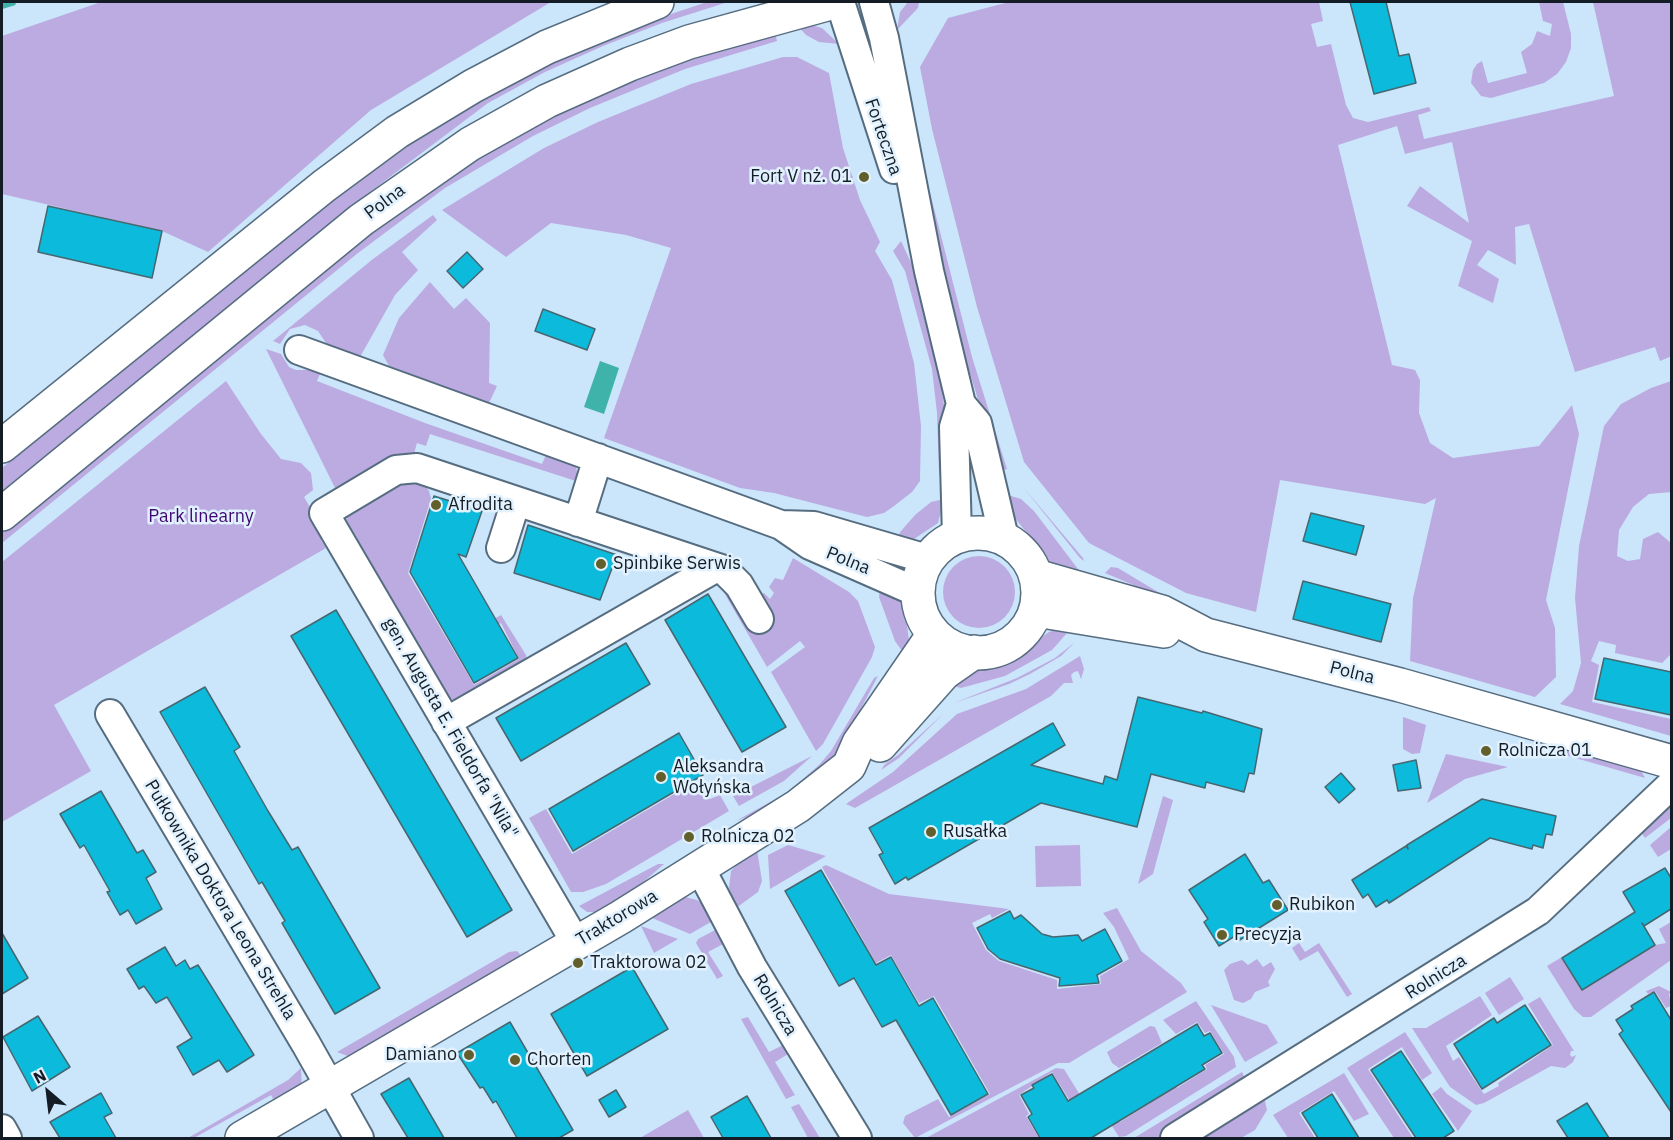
<!DOCTYPE html>
<html>
<head>
<meta charset="utf-8">
<style>
	body { margin:0 }
	#map { position:relative; width:1673px; height:1140px; overflow:hidden; background:#cbe5fb; font-family:"IBM Plex Sans",sans-serif }
	canvas { display:block }
	.frame { position:absolute; inset:0; border:3px solid #141d25; pointer-events:none }
	.north { position:absolute; left:18px; top:1062px; width:60px; height:60px; -webkit-text-stroke:4px #e1f1fe; paint-order:stroke; rotate:332deg; font-size:16px; font-weight:700; line-height:24px; text-align:center; color:#141d25 }
	.north::after { content:''; display:block; margin:auto; width:21px; height:27px; background:#141d25; clip-path:polygon(50% 0,100% 100%,50% 72%,0 100%) }
</style>
</head>
<body>
<div id="map">
<canvas width="1673" height="1140"></canvas>
<div class="frame"></div>
<div class="north">N</div>
</div>
<script>
const ctx = document.querySelector('canvas').getContext('2d');
ctx.lineJoin = 'round';
function fillPath(path, color) { ctx.fillStyle = color; ctx.fill(path, 'evenodd'); }
const poly = rows => new Path2D(rows.map(r => 'M' + r).join(''));
function strokePath(path, color, width, dash) { ctx.strokeStyle = color; ctx.lineWidth = width; ctx.lineCap = dash ? 'butt' : 'round'; ctx.setLineDash(dash || []); ctx.stroke(path); }
function write(font, color, halo, rows, align = 'center') {
  ctx.font = font + ' "IBM Plex Sans",sans-serif'; ctx.lineWidth = 5; ctx.setLineDash([]); ctx.textBaseline = 'middle'; ctx.strokeStyle = halo; ctx.fillStyle = color; for (const [text, x, y, turn = 0] of rows) {
    ctx.save(); ctx.translate(x, y); ctx.rotate((+turn || 0) * Math.PI / 180); ctx.textAlign = isNaN(turn) ? turn : align; if (halo) ctx.strokeText(text, 0, 0); ctx.fillText(text, 0, 0); ctx.restore();
  }
}
fillPath(poly([
	[101,2,551,2,371,110,208,252,162,231,2,194,2,36],
	[707,2,728,2,662,23,603,46,545,72,488,103,354,204,2,491,2,468,288,235,404,147,460,111,559,59,638,25],
	[908,2,919,2,918,8,897,30,900,12],
	[1009,2,1319,2,1323,21,1311,24,1317,47,1331,44,1346,105,1353,118,1368,122,1429,107,1431,111,1418,115,1424,139,1614,96,1593,2,1671,2,1672,356,1660,361,1655,347,1575,372,1529,224,1515,227,1516,265,1488,250,1477,265,1499,279,1493,303,1458,286,1472,241,1407,206,1420,186,1469,223,1452,142,1405,154,1397,126,1338,145,1392,365,1415,370,1420,380,1419,413,1430,443,1453,458,1539,446,1572,405,1579,434,1546,600,1555,628,1556,677,1535,697,1410,661,1413,598,1436,498,1425,504,1280,480,1256,612,1186,593,1089,543,1024,462,977,307,932,129,920,67,948,18],
	[1539,2,1563,2,1571,34,1571,48,1566,62,1557,74,1544,83,1491,98,1481,96,1471,83,1473,70,1477,64,1482,61,1488,83,1527,73,1521,52,1532,44,1537,31,1550,36,1552,24,1543,21],
	[811,25,822,28,839,44,819,42,806,35,798,26],
	[775,33,777,41,685,69,590,108,533,136,445,188,358,253,2,543,2,531,328,265,408,204,486,153,586,100,673,63],
	[783,57,797,57,829,73,843,148,860,200,880,242,875,251,892,280,914,363,921,426,920,481,912,492,894,506,884,513,867,517,774,493,740,488,604,438,671,248,626,235,551,223,506,257,442,210,544,148,598,122,691,84],
	[914,130,972,357,1007,469,1000,471,961,344,922,190],
	[433,215,437,220,402,252,418,270,395,295,360,357,328,346,318,331,305,325,290,329,280,344,273,341,373,259],
	[901,241,913,267,936,357,944,405,946,475,939,474,937,413,932,369,905,271,893,251],
	[430,282,454,309,466,298,490,323,489,383,497,386,489,403,389,366,383,355,399,318],
	[266,349,281,354,289,367,296,370,310,370,324,364,317,381,425,423,542,464,548,450,563,454,576,467,579,482,430,434,426,446,417,443,413,457,338,494],
	[226,381,261,434,281,459,301,463,311,473,313,490,304,497,327,536,321,540,326,548,54,705,91,771,2,822,2,562],
	[1671,381,1671,492,1649,494,1633,507,1619,530,1617,556,1628,561,1640,559,1643,539,1658,532,1671,543,1671,654,1662,663,1615,653,1616,645,1599,641,1591,661,1599,665,1592,702,1671,719,1671,736,1560,704,1573,691,1581,663,1575,598,1579,546,1604,426,1621,404,1651,388],
	[397,481,422,481,429,491,431,499,408,573,474,685,519,659,501,623,497,625,494,619,501,615,526,655,527,662,462,700,453,700,446,694,346,520,349,509],
	[1023,487,1083,558,1084,561,1080,558],
	[1008,495,1021,499,1034,511,1081,573,1053,566,1015,518],
	[944,499,938,523,911,541,895,542,901,531,915,515,931,502],
	'943 592a36 36 0 1 1 72 0a36 36 0 1 1-72 0Z',
	[793,558,849,592,858,601,875,647,872,657,823,744,816,751,771,672,805,647,800,641,767,667,715,577,760,595,764,593,770,599,774,593,769,587,775,578,783,580],
	[1111,567,1118,568,1178,604,1105,573],
	[880,588,897,598,905,608,909,641,905,655,895,641,879,597],
	[1068,626,1067,633,1052,650,1005,676,961,688,945,684,971,670,1007,662,1049,632],
	[1074,643,1061,656,1030,674,1009,684,954,703,1017,678,1055,658],
	[1080,656,1084,669,1081,679,1078,671,1074,672,1071,675,1073,683,1064,683,1051,696,855,808,846,804,893,772,957,714,1026,689],
	[878,676,834,760,817,776,757,813,736,821,788,792,819,765,831,751,874,678],
	[943,714,899,758,881,770,885,764,898,755],
	[1403,717,1426,725,1420,753,1412,754,1403,749],
	[1527,744,1576,748,1640,769,1645,778],
	[1446,754,1508,767,1465,779,1427,803],
	[812,756,784,781,739,806,733,796],
	[693,783,703,797,710,799,720,795,729,811,606,884,583,892,571,892,529,818,546,809,572,854],
	[1163,796,1173,800,1153,874,1138,884],
	[1671,806,1671,818,1645,838,1640,831],
	[1671,827,1671,849,1658,857,1650,845],
	[788,845,826,856,770,889,768,855],
	[1080,845,1081,886,1036,887,1035,846],
	[757,850,762,881,758,892,736,908,729,888,731,871,742,859],
	[658,864,664,864,624,899,600,912,587,912,579,906],
	[826,865,889,894,1009,909,992,918,990,914,972,923,986,950,999,961,1057,980,1057,989,1101,984,1100,976,1129,959,1114,927,1103,913,1117,908,1141,951,1181,983,1187,992,1069,1063,1058,1063,915,1138,903,1123,905,1116,938,1099,949,1117,990,1094,934,996,919,1003,891,955,876,963,822,867],
	[685,897,697,900,708,907,716,919,690,934,645,915,670,900],
	[1671,922,1671,960,1591,1017,1583,1017,1574,1009,1547,966,1562,957,1582,990,1655,945,1666,943,1659,929],
	[641,926,678,939,654,953],
	[721,927,725,943,708,952,723,976,717,979,696,943,698,939],
	[1299,943,1305,952,1319,943,1352,994,1347,997,1318,951,1300,961,1292,948],
	[517,951,526,961,358,1060,337,1052,509,952],
	[1257,959,1263,967,1271,962,1275,969,1268,982,1270,986,1255,992,1251,999,1243,1003,1234,1000,1224,970,1230,964,1242,960,1248,965],
	[1510,977,1524,999,1499,1015,1485,993],
	[1659,986,1671,992,1669,994,1671,1006,1666,1008,1655,991,1648,994,1646,991],
	[1480,996,1492,1015,1446,1046,1453,1061,1459,1057,1484,1094,1499,1086,1498,1083,1553,1045,1528,1004,1540,997,1574,1051,1571,1051,1570,1055,1572,1057,1576,1055,1573,1062,1565,1068,1551,1066,1484,1103,1476,1105,1450,1087,1412,1028,1426,1028],
	[1196,1001,1234,1057,1236,1067,1126,1136,1119,1137,1110,1123,1117,1118,1120,1122,1150,1103,1149,1099,1175,1085,1177,1088,1207,1069,1205,1065,1224,1054,1210,1031,1205,1033,1197,1022,1176,1034,1163,1020],
	[1211,1005,1267,1025,1278,1043,1245,1062],
	[748,1017,769,1052,787,1043,793,1051,775,1062,795,1095,786,1099,741,1019],
	[1150,1026,1155,1027,1162,1043,1119,1068,1112,1063,1107,1052],
	[1405,1032,1432,1073,1422,1080,1402,1047,1368,1069,1413,1138,1394,1138,1347,1068],
	[301,1068,302,1093,277,1106,271,1095,194,1138,188,1138,288,1080],
	[1056,1068,1064,1069,1080,1095,1070,1101,1052,1072,1019,1095,1029,1114,1026,1116,1039,1138,926,1138],
	[1242,1072,1247,1083,1157,1138,1134,1138],
	[1344,1073,1369,1114,1354,1121,1334,1091,1299,1113,1315,1138,1288,1138,1273,1115],
	[1441,1087,1447,1094,1472,1111,1458,1131,1432,1094],
	[1264,1097,1267,1110,1255,1130,1241,1138,1202,1138],
	[799,1104,820,1138,808,1138,791,1107],
	[688,1110,704,1138,640,1138]
]), '#bcabe1');
fillPath(poly([
	[600,361,619,368,604,414,584,407]
]), '#3fb3aa');
strokePath(poly([
	[2,5,12,2]
]), '#3fb3aa', 8);
const building = poly([
	[1350,2,1386,2,1399,56,1409,54,1416,83,1374,94,1350,2],
	[48,206,162,231,152,278,38,252,48,206],
	[467,252,483,269,463,288,447,271,467,252],
	[543,309,595,329,587,350,535,331,543,309],
	[434,496,482,511,466,557,458,554,518,658,474,683,410,572,434,496],
	[1311,513,1364,526,1356,555,1303,541,1311,513],
	[528,525,617,555,600,600,514,573,528,525],
	[1303,581,1391,604,1381,642,1293,619,1303,581],
	[708,594,786,727,742,752,665,620,708,594],
	[336,610,512,910,467,937,291,636,336,610],
	[626,643,650,684,521,761,496,718,626,643],
	[1604,658,1671,672,1671,715,1595,699,1604,658],
	[205,687,240,747,234,751,268,811,292,850,298,847,380,988,335,1014,282,923,285,921,262,882,259,884,160,712,205,687],
	[1138,697,1202,713,1203,711,1262,729,1254,774,1249,773,1244,792,1206,782,1205,788,1151,774,1137,827,1041,803,908,880,906,877,895,884,879,855,883,853,869,828,1053,723,1065,745,1031,765,1103,784,1105,776,1117,780,1138,697],
	[679,733,703,775,573,851,549,809,679,733],
	[1416,760,1421,788,1398,791,1393,765,1416,760],
	[1341,773,1355,789,1339,803,1325,787,1341,773],
	[101,791,137,853,143,850,156,872,146,878,162,909,136,924,128,910,120,915,107,892,110,891,84,845,80,848,60,814,101,791],
	[1482,799,1556,816,1552,835,1546,834,1543,848,1533,845,1532,849,1490,838,1389,903,1387,900,1376,907,1368,894,1363,898,1352,880,1406,846,1408,849,1407,845,1482,799],
	[1245,854,1263,883,1269,880,1288,910,1238,941,1235,936,1219,946,1204,922,1208,919,1189,890,1245,854],
	[1665,868,1671,878,1671,909,1644,926,1642,923,1655,945,1582,990,1562,958,1635,912,1623,892,1665,868],
	[821,870,876,965,891,957,919,1006,933,998,988,1094,951,1115,896,1020,882,1027,854,978,839,986,785,891,821,870],
	[1010,911,1014,919,1021,915,1042,934,1053,937,1078,935,1082,941,1105,929,1122,961,1097,975,1099,983,1059,986,1060,978,1000,959,988,949,977,928,1010,911],
	[2,933,28,978,2,994,2,933],
	[165,947,176,966,185,960,190,969,198,965,254,1055,227,1072,219,1060,193,1075,177,1047,192,1038,167,997,156,1003,144,986,139,989,127,969,165,947],
	[632,967,668,1029,587,1076,551,1014,632,967],
	[1654,992,1671,1020,1671,1112,1619,1034,1623,1031,1616,1020,1633,1009,1631,1006,1654,992],
	[1525,1005,1551,1045,1482,1089,1454,1044,1494,1018,1497,1023,1525,1005],
	[38,1016,70,1067,32,1091,3,1037,38,1016],
	[510,1022,573,1130,559,1138,517,1138,496,1101,493,1103,483,1087,480,1088,457,1053,510,1022],
	[1197,1024,1204,1036,1210,1033,1222,1053,1202,1065,1205,1069,1091,1138,1040,1138,1028,1117,1032,1114,1021,1095,1034,1088,1032,1085,1052,1074,1068,1101,1197,1024],
	[1401,1051,1454,1131,1443,1138,1416,1138,1371,1070,1401,1051],
	[409,1078,426,1107,444,1138,408,1138,381,1094,409,1078],
	[616,1090,626,1107,609,1117,599,1100,616,1090],
	[101,1093,112,1113,104,1117,116,1138,60,1138,50,1122,101,1093],
	[1332,1094,1359,1138,1318,1138,1302,1113,1332,1094],
	[747,1096,761,1120,771,1138,723,1138,711,1117,747,1096],
	[1587,1103,1609,1138,1568,1138,1557,1121,1587,1103]
]);
fillPath(building, '#0cbbdb');
strokePath(building, '#46676f', 1.5);
const street = poly([
	[840,2,894,169],
	[874,2,884,38,929,271,961,404,954,427,957,536],
	[299,350,781,525],
	[961,404,977,423,1004,538],
	[578,522,598,458],
	[501,548,516,501],
	[917,592,810,545,781,525,814,526,927,559],
	[110,714,306,1044,359,1138],
	[446,722,715,568],
	[700,868,752,967,857,1138],
	[576,943,324,513,396,470,417,468,724,570,739,585,759,619],
	[2,1129,7,1138],
	[1175,1138,1538,911,1672,784]
]);
const secondary = poly([
	[2,446,324,186,397,132,473,86,547,47,657,2],
	[2,514,361,220,470,144,547,101,630,64,689,42,834,2],
	'918 593a60 60 0 1 1 120 0a60 60 0 1 1-120 0Z',
	[1036,576,1162,612,1206,635,1400,685,1672,762],
	[1036,610,1164,631],
	[880,745,944,673,974,652],
	[242,1138,621,917,798,806,849,766,859,743,934,634]
]);
strokePath(street, '#566d80', 32);
strokePath(secondary, '#566d80', 36);
strokePath(street, '#fff', 28);
strokePath(secondary, '#fff', 33);
for (const [x, y, r, color] of [
	[864,177,6,"#635f2c"],
	[436,505,6,"#635f2c"],
	[601,564,6,"#635f2c"],
	[1486,751,6,"#635f2c"],
	[661,777,6,"#635f2c"],
	[931,832,6,"#635f2c"],
	[689,837,6,"#635f2c"],
	[1277,905,6,"#635f2c"],
	[1222,935,6,"#635f2c"],
	[578,963,6,"#635f2c"],
	[469,1055,6,"#635f2c"],
	[515,1060,6,"#635f2c"]
]) { const dot = new Path2D(); dot.arc(x, y, r, 0, 2 * Math.PI); ctx.fillStyle = color; ctx.fill(dot); strokePath(dot, '#e1f1fe', 2); }
write('18px', '#141d25', '#e1f1fe', [
	["Forteczna",883,137,71],
	["Polna",385,202,-37],
	["Polna",848,561,22],
	["Polna",1352,673,14],
	["gen. Augusta E. Fieldorfa \"Nila\"",450,728,60],
	["Pułkownika Doktora Leona Strehla",220,900,59],
	["Traktorowa",617,918,-31],
	["Rolnicza",1436,977,-32],
	["Rolnicza",775,1005,59]
]);
write('18px', '#141d25', '#e1f1fe', [
	["Fort V nż. 01",852,177,"right"],
	["Afrodita",448,505],
	["Spinbike Serwis",613,564],
	["Rolnicza 01",1498,751],
	["Aleksandra",673,767],
	["Wołyńska",673,788],
	["Rusałka",943,832],
	["Rolnicza 02",701,837],
	["Rubikon",1289,905],
	["Precyzja",1234,935],
	["Traktorowa 02",590,963],
	["Damiano",457,1055,"right"],
	["Chorten",527,1060]
], 'left');
write('18px', '#3f0672', '#e1f1fe', [
	["Park linearny",201,517]
]);
</script>
</body>
</html>
